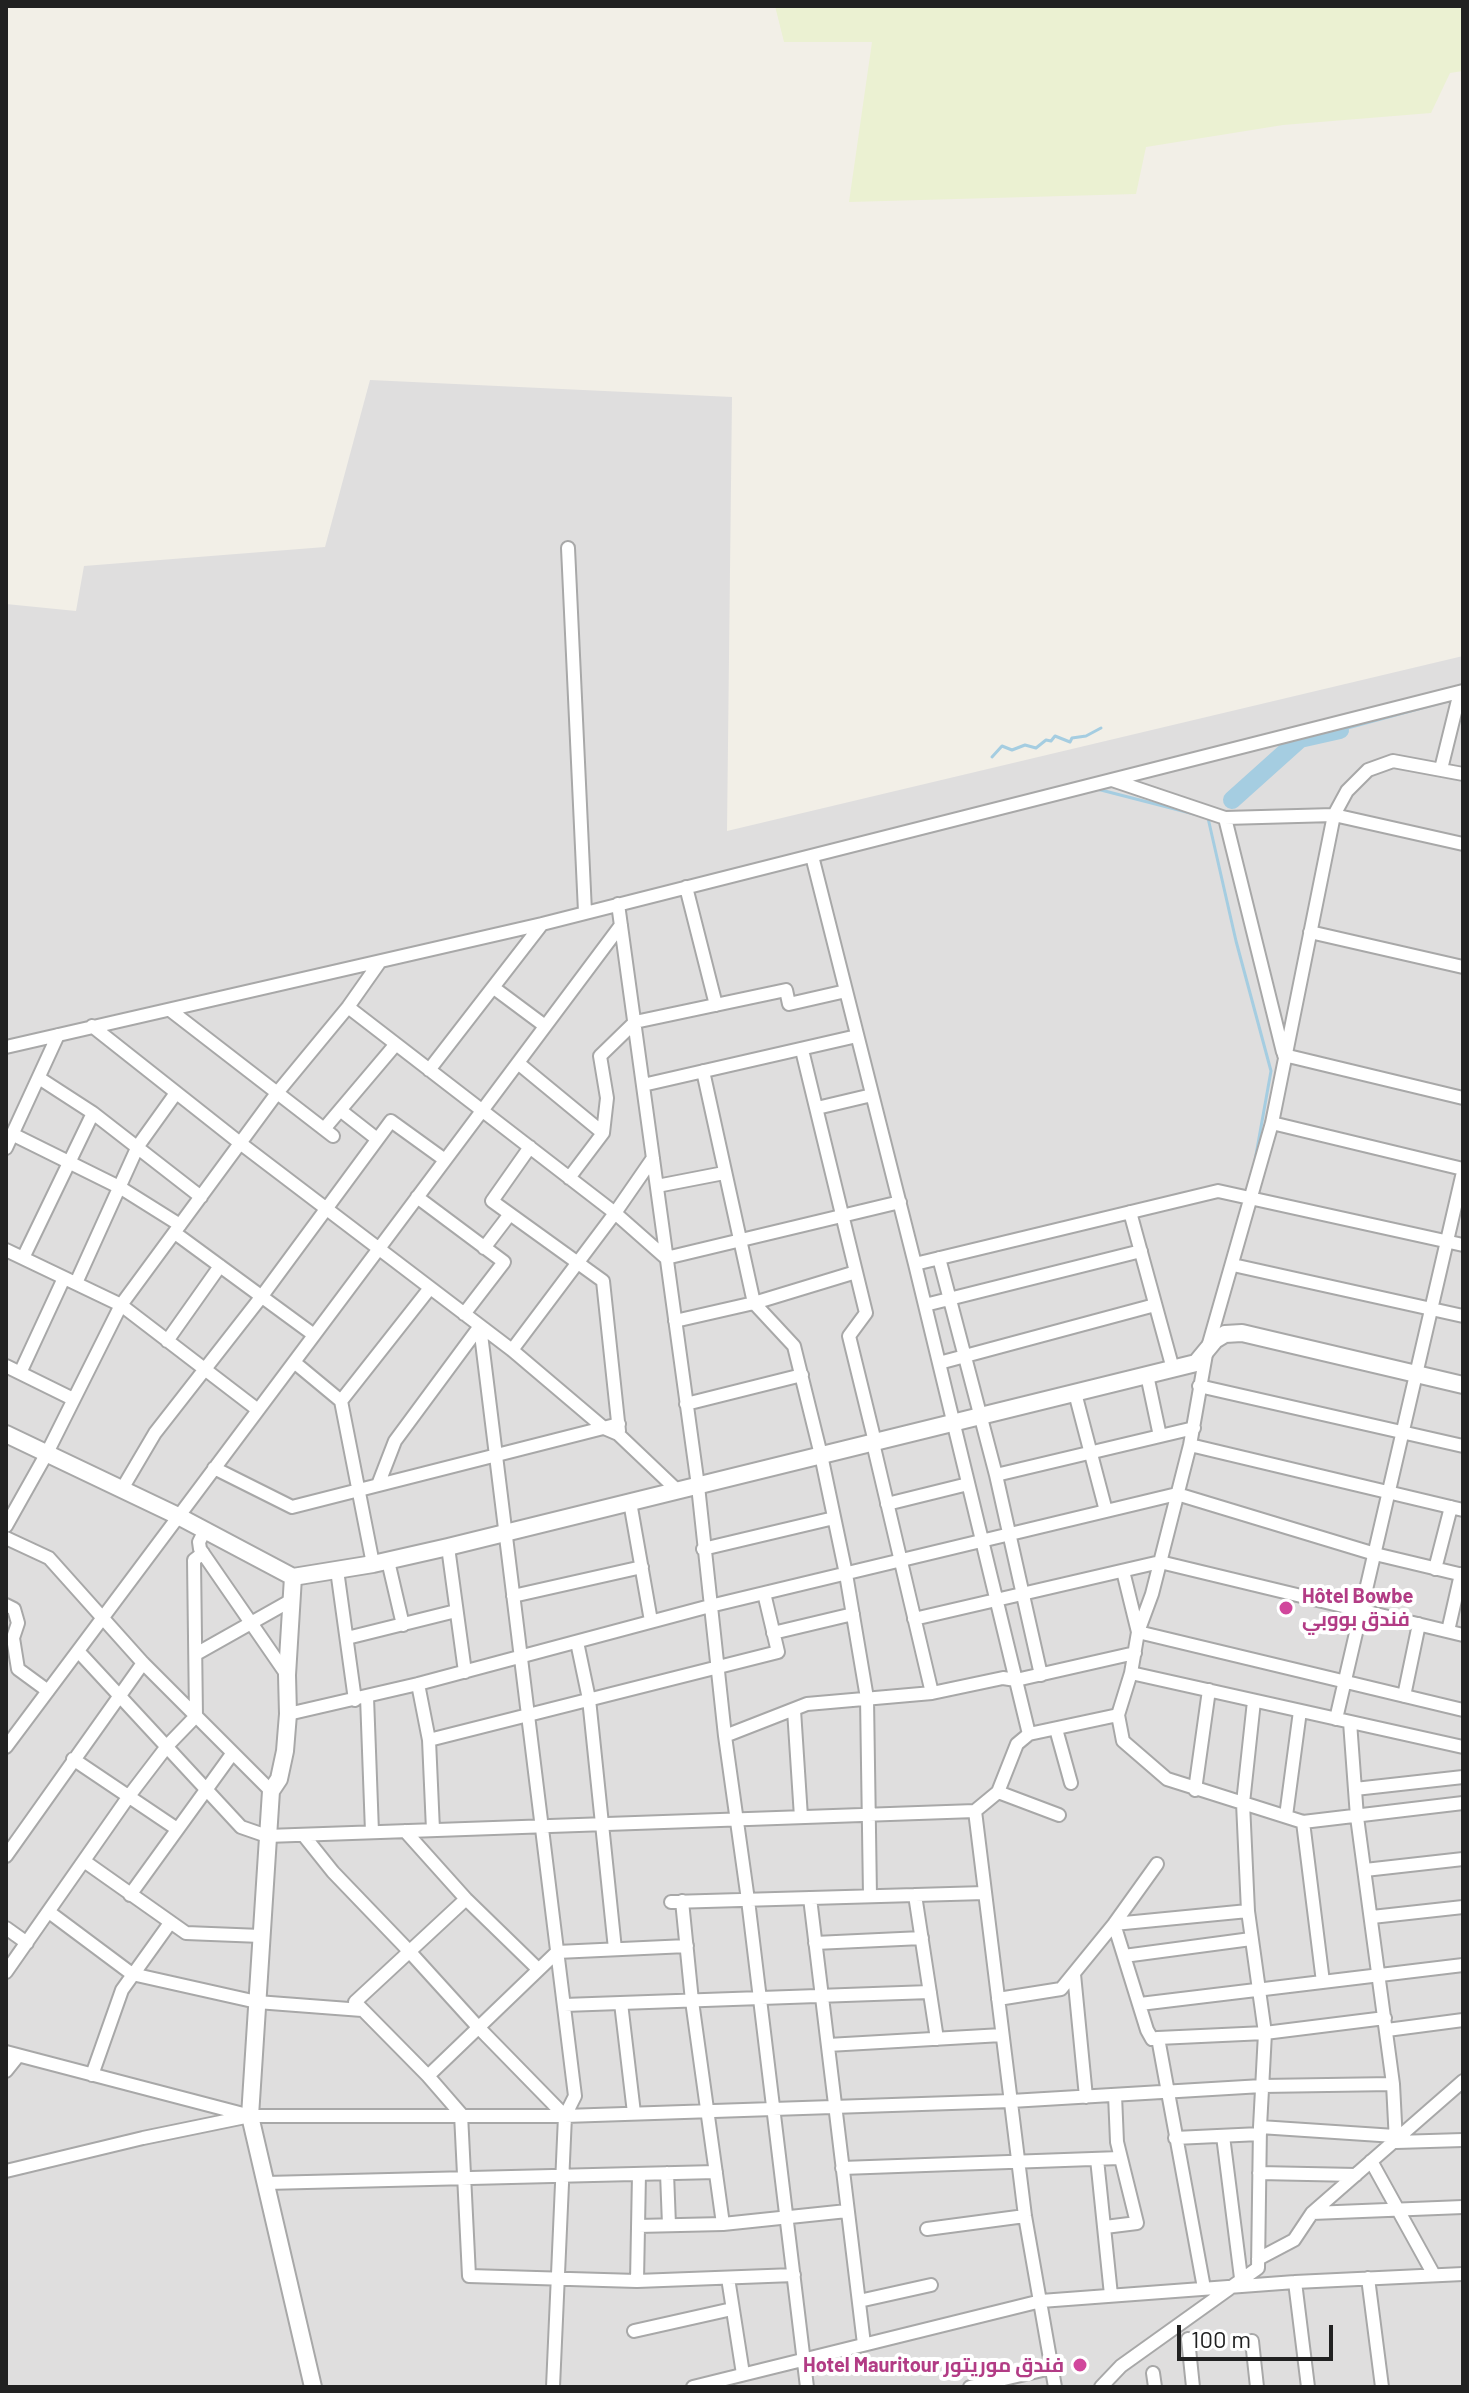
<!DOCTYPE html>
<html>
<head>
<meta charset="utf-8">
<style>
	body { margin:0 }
	#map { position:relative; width:1469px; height:2393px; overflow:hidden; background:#f2efe7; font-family:Barlow,sans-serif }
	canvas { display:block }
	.frame { position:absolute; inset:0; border:8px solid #212121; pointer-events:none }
	.scale { position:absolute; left:1177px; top:2325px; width:156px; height:36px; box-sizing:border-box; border:4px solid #212121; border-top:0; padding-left:10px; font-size:24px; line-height:28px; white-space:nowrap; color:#212121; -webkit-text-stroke:6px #fff; paint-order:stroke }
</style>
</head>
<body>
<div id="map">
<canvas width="1469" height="2393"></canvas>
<div class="frame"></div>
<div class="scale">100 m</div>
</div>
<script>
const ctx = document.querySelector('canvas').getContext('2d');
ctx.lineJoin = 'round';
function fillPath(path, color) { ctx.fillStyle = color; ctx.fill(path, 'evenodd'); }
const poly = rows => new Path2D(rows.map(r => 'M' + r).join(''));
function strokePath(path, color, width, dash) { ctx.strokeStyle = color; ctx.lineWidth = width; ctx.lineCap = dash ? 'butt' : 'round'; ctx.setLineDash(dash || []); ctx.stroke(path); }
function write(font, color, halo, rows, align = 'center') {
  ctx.font = font + ' Barlow,Cairo,sans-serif'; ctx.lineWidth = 8; ctx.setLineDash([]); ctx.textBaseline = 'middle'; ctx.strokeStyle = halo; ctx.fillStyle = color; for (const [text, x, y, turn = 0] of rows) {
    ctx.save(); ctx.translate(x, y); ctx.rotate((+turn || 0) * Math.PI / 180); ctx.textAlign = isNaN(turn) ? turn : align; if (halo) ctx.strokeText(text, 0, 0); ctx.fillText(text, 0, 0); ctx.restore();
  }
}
fillPath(poly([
	[370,380,732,397,727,831,1463,656,1463,2387,6,2387,6,604,76,611,84,566,325,547]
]), '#dfdede');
fillPath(poly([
	[775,6,1463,6,1463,71,1450,73,1431,113,1283,125,1146,147,1136,194,849,202,872,42,784,42]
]), '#ebf1d2');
strokePath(poly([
	[1340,730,1455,699],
	[992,757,1002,746,1012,750,1025,745,1036,748,1046,740,1051,741,1055,736,1070,742,1072,738,1086,736,1101,728],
	[1097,789,1198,815],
	[1208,818,1236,941,1271,1071,1254,1166]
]), '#a5cde1', 3);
strokePath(poly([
	[1232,800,1300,739,1340,730]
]), '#a5cde1', 18);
const minor = poly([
	[568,548,585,912],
	[1441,769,1460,692],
	[1463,774,1393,761,1368,770,1347,791,1334,815,1272,1123,1206,1354,1190,1445,1152,1594,1138,1632,1131,1673,1118,1715,1123,1741,1167,1779,1303,1822,1463,1803],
	[1112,780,1225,818,1334,815,1463,844],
	[1225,818,1283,1052],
	[812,856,915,1264,1029,1734],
	[686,887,716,1005],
	[618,904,698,1486,725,1736,748,1900,807,2387],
	[1310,932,1463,967],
	[494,988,545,1026],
	[348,1007,615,1213,666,1258,900,1202],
	[170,1010,333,1136],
	[92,1026,240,1143,512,1350,604,1428,618,1434,678,1491],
	[6,1047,542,924,1463,691],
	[802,1050,866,1313,849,1336,875,1442],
	[1284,1055,1463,1098],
	[518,1063,603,1133],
	[429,1070,542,924],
	[703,1071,754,1303,794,1346,821,1455,846,1574,867,1698,870,1896],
	[39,1078,93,1113,201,1197],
	[643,1085,857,1036],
	[817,1108,872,1095],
	[340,1110,377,1139],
	[1272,1123,1463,1169],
	[324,1129,396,1044],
	[12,1134,121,1188,180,1225],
	[530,1147,492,1201,603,1281,619,1431],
	[6,1148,58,1035],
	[569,1178,603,1133,607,1098,600,1056,635,1022,786,990,789,1004,846,991],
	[657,1186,724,1173],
	[417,1197,504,1262,464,1314],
	[1130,1212,1173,1369],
	[175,1233,314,1335],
	[484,1248,510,1214],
	[6,1250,121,1305,258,1410],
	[23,1258,93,1113],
	[939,1258,996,1475,1041,1675],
	[915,1264,1218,1191,1463,1245],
	[1233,1265,1463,1316],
	[76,1283,138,1146,176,1093],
	[925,1305,1141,1251],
	[675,1321,754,1303,856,1272],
	[480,1326,575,2096,565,2116,553,2387],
	[167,1341,220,1266],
	[512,1350,615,1213,653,1158],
	[294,1362,341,1401,373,1564],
	[939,1363,1155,1305],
	[6,1366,73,1399],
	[20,1373,64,1278],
	[1147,1375,1160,1436],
	[1199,1386,1463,1446],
	[1075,1393,1106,1511],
	[341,1401,430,1288],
	[686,1404,802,1375],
	[873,1443,932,1693],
	[1190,1445,1463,1510],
	[214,1468,292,1507,619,1424],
	[996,1475,1194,1428],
	[378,1485,395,1441,480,1326],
	[122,1489,155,1433,262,1296,391,1121,445,1160],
	[630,1502,651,1621],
	[887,1504,968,1484],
	[6,1526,47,1453,121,1305,277,1093,348,1007,379,963],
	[205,1530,199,1542,200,1549,287,1675],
	[6,1538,49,1558,143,1663,271,1791],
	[448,1547,465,1672],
	[703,1549,834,1518],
	[388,1561,403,1625],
	[1435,1569,1451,1507],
	[337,1570,355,1700],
	[1123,1571,1138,1632,1463,1710],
	[513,1596,642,1567],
	[6,1605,14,1609,18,1623,13,1638,18,1669,48,1691],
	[914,1619,1160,1562,1463,1635],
	[1448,1631,1461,1574],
	[773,1633,853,1614],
	[347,1638,456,1611],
	[577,1642,589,1699,615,1949],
	[78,1651,241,1827,267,1836,975,1811,998,1792,1017,1744,1029,1734,1118,1715],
	[196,1654,290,1601],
	[1131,1673,1463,1747],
	[418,1684,429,1740,433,1830],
	[1404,1696,1419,1624],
	[367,1697,372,1832],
	[794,1710,801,1817],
	[288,1714,418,1684,710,1606,1177,1494,1375,1554,1463,1575],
	[1336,1719,1463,1172],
	[1350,1722,1357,1817,1393,2084,1396,2142,1463,2140],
	[1056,1729,1071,1783],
	[725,1736,807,1704,932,1693,1003,1678,1016,1680,1135,1653],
	[429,1740,778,1652,764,1593],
	[6,1747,621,925],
	[73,1759,177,1829],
	[1355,1789,1463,1777],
	[1195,1790,1209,1690],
	[998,1792,1059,1815],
	[975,1811,1025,2216,1055,2387],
	[1286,1816,1300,1711],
	[1303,1822,1323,1982],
	[405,1831,466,1899,538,1969],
	[305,1837,333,1872,409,1951,478,2027,565,2116],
	[6,1856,143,1663],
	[84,1861,186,1933,261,1936],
	[1365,1870,1463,1859],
	[130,1895,232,1754],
	[915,1895,937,2039],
	[810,1898,864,2344],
	[466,1899,355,2002,428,2076,461,2114,469,2276,637,2281,794,2275],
	[682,1901,692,2001,723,2224],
	[671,1902,985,1893],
	[49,1912,132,1974,257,2002,362,2010],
	[1372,1917,1463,1907],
	[1114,1924,1147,2030,1152,2039,1158,2038,1204,2288],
	[1114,1924,1248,1911],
	[6,1928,27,1943],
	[815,1943,922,1938],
	[1124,1956,1251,1939],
	[6,1972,129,1796,168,1745,196,1716,194,1560,203,1553],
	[1074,1974,1086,2097],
	[998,1999,1061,1989,1114,1924,1157,1864],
	[621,2003,634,2113],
	[1140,2004,1463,1965],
	[564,2005,930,1992],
	[1387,2030,1463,2020],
	[1158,2038,1265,2033,1385,2018],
	[828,2045,1002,2035],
	[6,2052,247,2115],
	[6,2071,18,2056],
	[92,2075,122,1990,170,1923],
	[428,2076,557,1952,687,1946],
	[1260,2127,1395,2136],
	[1223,2136,1241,2278],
	[1175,2138,1260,2134],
	[1097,2159,1111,2295],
	[1371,2161,1434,2275],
	[842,2168,1120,2158],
	[6,2171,143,2138,250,2116,565,2116,1011,2101,1262,2086,1393,2084],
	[667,2173,669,2225],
	[1259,2173,1356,2175],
	[266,2183,716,2172],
	[1312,2213,1463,2207],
	[638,2226,723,2224,847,2211],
	[1105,2227,1137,2223,1117,2142,1115,2095],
	[927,2229,1025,2216],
	[1258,2259,1294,2240,1312,2213,1463,2081],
	[728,2278,743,2374],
	[1368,2278,1382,2387],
	[637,2281,639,2174],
	[1295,2282,1308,2387],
	[859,2301,931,2285],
	[634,2331,732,2309],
	[1188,2339,1193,2387],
	[1252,2341,1257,2387],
	[1153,2373,1155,2387],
	[693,2387,1041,2301,1295,2282,1463,2274],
	[970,2387,1051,2368],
	[1101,2387,1121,2366,1258,2268,1260,2127,1265,2033,1248,1911,1243,1803,1254,1701]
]);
const tertiary = poly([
	[6,1434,178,1516,293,1577,373,1564,448,1547,1196,1363,1215,1340,1225,1334,1242,1333,1463,1385],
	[293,1577,287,1675,288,1714,285,1751,279,1779,271,1791,250,2116,313,2387]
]);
strokePath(minor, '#a8a8a8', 16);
strokePath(tertiary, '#a8a8a8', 20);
strokePath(minor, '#fff', 12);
strokePath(tertiary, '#fff', 16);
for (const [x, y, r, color] of [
	[1286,1608,8,"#d1479c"],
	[1080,2365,8,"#d1479c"]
]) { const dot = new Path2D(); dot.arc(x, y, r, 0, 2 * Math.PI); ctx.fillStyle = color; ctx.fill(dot); strokePath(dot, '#fff', 3); }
write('bold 20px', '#b23c85', '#fff', [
	["Hôtel Bowbe",1302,1596],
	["فندق بووبي",1302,1619],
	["Hotel Mauritour فندق موريتور",1064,2365,"right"]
], 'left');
</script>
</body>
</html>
